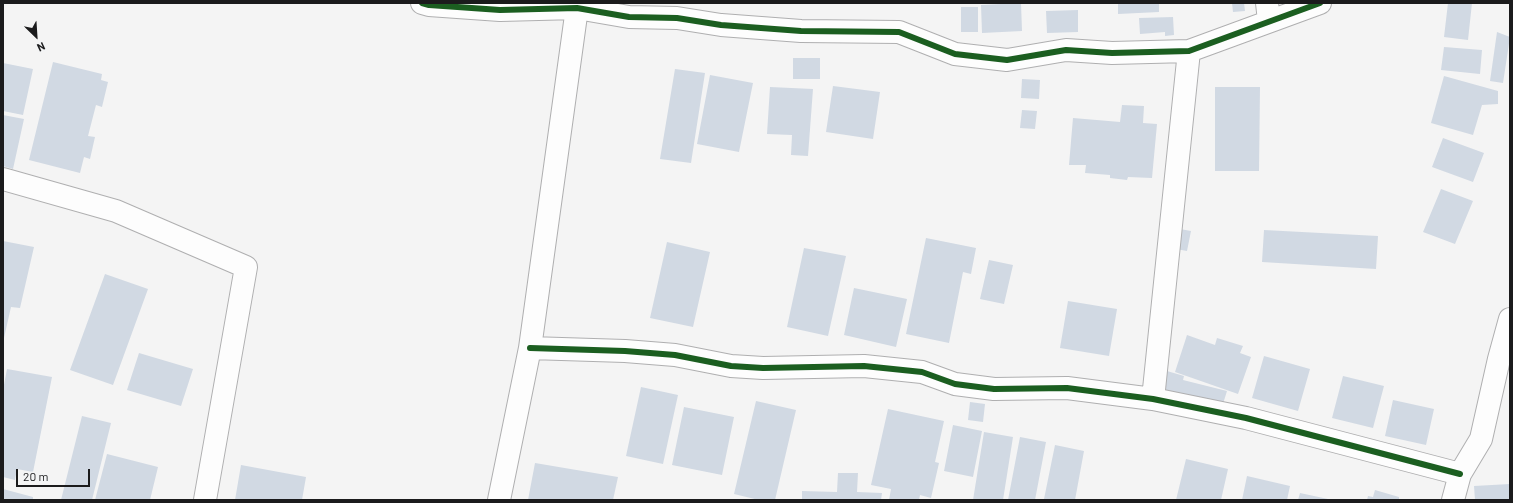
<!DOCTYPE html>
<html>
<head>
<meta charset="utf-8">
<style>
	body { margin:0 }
	#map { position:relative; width:1513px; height:503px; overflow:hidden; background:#f4f4f4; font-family:Barlow,sans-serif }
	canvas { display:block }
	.frame { position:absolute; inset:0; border:4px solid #1b1b1c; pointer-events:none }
	.north { position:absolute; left:16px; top:16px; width:40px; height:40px; -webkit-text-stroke:3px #f3f4f5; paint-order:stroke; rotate:155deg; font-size:11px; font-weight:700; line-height:16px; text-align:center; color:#1b1b1c }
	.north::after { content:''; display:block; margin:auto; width:14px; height:18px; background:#1b1b1c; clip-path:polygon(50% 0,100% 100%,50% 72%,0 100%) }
	.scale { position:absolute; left:16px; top:469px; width:74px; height:18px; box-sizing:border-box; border:2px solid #1b1b1c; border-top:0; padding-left:5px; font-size:12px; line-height:14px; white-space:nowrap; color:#1b1b1c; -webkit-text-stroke:3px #f3f4f5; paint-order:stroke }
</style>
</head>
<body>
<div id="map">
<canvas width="1513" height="503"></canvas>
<div class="frame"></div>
<div class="north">N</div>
<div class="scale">20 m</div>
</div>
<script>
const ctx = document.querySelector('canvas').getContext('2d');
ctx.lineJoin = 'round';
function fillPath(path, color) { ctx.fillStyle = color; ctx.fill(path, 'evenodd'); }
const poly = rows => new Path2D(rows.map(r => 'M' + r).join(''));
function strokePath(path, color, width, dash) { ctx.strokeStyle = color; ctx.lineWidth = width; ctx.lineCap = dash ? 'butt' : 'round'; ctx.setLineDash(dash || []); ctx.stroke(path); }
fillPath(poly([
	[1021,3,1022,31,982,33,981,5],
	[1118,3,1159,3,1159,12,1118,14],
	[1232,3,1244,3,1245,11,1233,12],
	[1448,3,1472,3,1468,40,1444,37],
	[961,7,978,7,978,32,961,32],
	[1078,10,1078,32,1047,33,1046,11],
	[1173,17,1174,35,1165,36,1165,32,1140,34,1139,18],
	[1497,32,1510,37,1503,83,1490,81],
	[1444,47,1482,50,1480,74,1441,70],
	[793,58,820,58,820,79,793,79],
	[53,62,102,74,101,80,108,82,102,107,96,105,88,136,95,137,90,159,84,157,80,173,29,160],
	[3,63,33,69,23,115,3,111],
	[675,69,705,73,691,163,660,159],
	[710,75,753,83,739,152,697,144],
	[1444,76,1498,91,1498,104,1482,105,1473,135,1431,123],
	[1022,79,1040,80,1039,99,1021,98],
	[833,86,880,92,873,139,826,132],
	[770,87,813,89,808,156,791,155,792,135,767,134],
	[1215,87,1260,87,1259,171,1215,171],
	[1122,105,1144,106,1143,123,1157,124,1152,178,1128,177,1127,180,1110,178,1110,175,1085,173,1086,165,1069,165,1073,118,1120,122],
	[1022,110,1037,111,1035,129,1020,128],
	[3,115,24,119,13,169,3,166],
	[1443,138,1484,153,1473,182,1432,167],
	[1441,189,1473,201,1455,244,1423,232],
	[1180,229,1191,231,1187,251,1176,249],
	[1264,230,1378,236,1376,269,1262,262],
	[926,238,976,248,971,274,963,272,949,343,906,334],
	[3,241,34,247,20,308,11,307,4,338],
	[667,242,710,252,693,327,650,318],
	[804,248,846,256,828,336,787,327],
	[989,260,1013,265,1004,304,980,299],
	[105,274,148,289,113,385,70,370],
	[854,288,907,299,896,347,844,335],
	[1068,301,1117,309,1109,356,1060,348],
	[1187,335,1215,345,1217,338,1243,346,1240,353,1251,357,1238,394,1175,372],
	[139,353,193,369,181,406,127,390],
	[1264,356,1310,369,1298,411,1252,398],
	[7,369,52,377,33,472,17,469,15,480,3,477,3,390],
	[1167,371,1184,376,1183,380,1227,391,1222,407,1161,391],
	[1343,376,1384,386,1373,428,1332,418],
	[641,387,678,395,663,464,626,456],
	[1393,400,1434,409,1426,445,1385,436],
	[756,401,796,410,775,500,759,500,734,494],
	[970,402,985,404,983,422,968,420],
	[684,407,734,417,722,475,672,465],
	[888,409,944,421,935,462,939,463,931,498,920,495,919,500,889,500,891,489,871,485],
	[82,416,111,423,92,500,61,500],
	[953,425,982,431,973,477,944,471],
	[984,432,1013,437,1003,500,973,500],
	[1020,437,1046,442,1035,500,1008,500],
	[1055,445,1084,451,1075,500,1044,499],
	[107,454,158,467,150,500,95,500],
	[1186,459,1228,469,1221,500,1176,500],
	[535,463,618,477,613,500,528,500],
	[241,465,306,477,302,500,235,500],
	[838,473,858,473,857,492,882,493,881,500,802,500,802,491,837,492],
	[1247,476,1290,486,1287,500,1242,500],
	[1510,484,1510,500,1475,500,1474,486],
	[3,489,33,497,33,500,3,500],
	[1375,490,1399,497,1399,500,1367,500,1368,496,1373,497],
	[1300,493,1328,499,1327,500,1298,500]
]), '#d1d9e3');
const minor = poly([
	[422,3,429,5,500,10,577,8,629,17,677,18,721,25,801,31,899,32,955,54,1007,60,1066,50,1112,53,1189,51,1320,3],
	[1267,3,1269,21],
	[3,179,116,211,246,267,205,500],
	[530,348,625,351,675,355,731,366,763,368,864,366,922,372,955,384,994,389,1067,388,1153,399,1246,418,1460,474],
	[1153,399,1189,51],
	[499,500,530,348,577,8],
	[1453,500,1460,474,1481,439,1499,359,1510,319]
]);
strokePath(minor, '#afafb0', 24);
strokePath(minor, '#fdfdfd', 22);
strokePath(poly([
	[422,3,429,5,500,10,577,8,629,17,677,18,721,25,801,31,899,32,955,54,1007,60,1066,50,1112,53,1189,51,1320,3],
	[530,348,625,351,675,355,731,366,763,368,864,366,922,372,955,384,994,389,1067,388,1153,399,1246,418,1460,474]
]), '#1b5e20', 6);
</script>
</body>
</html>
